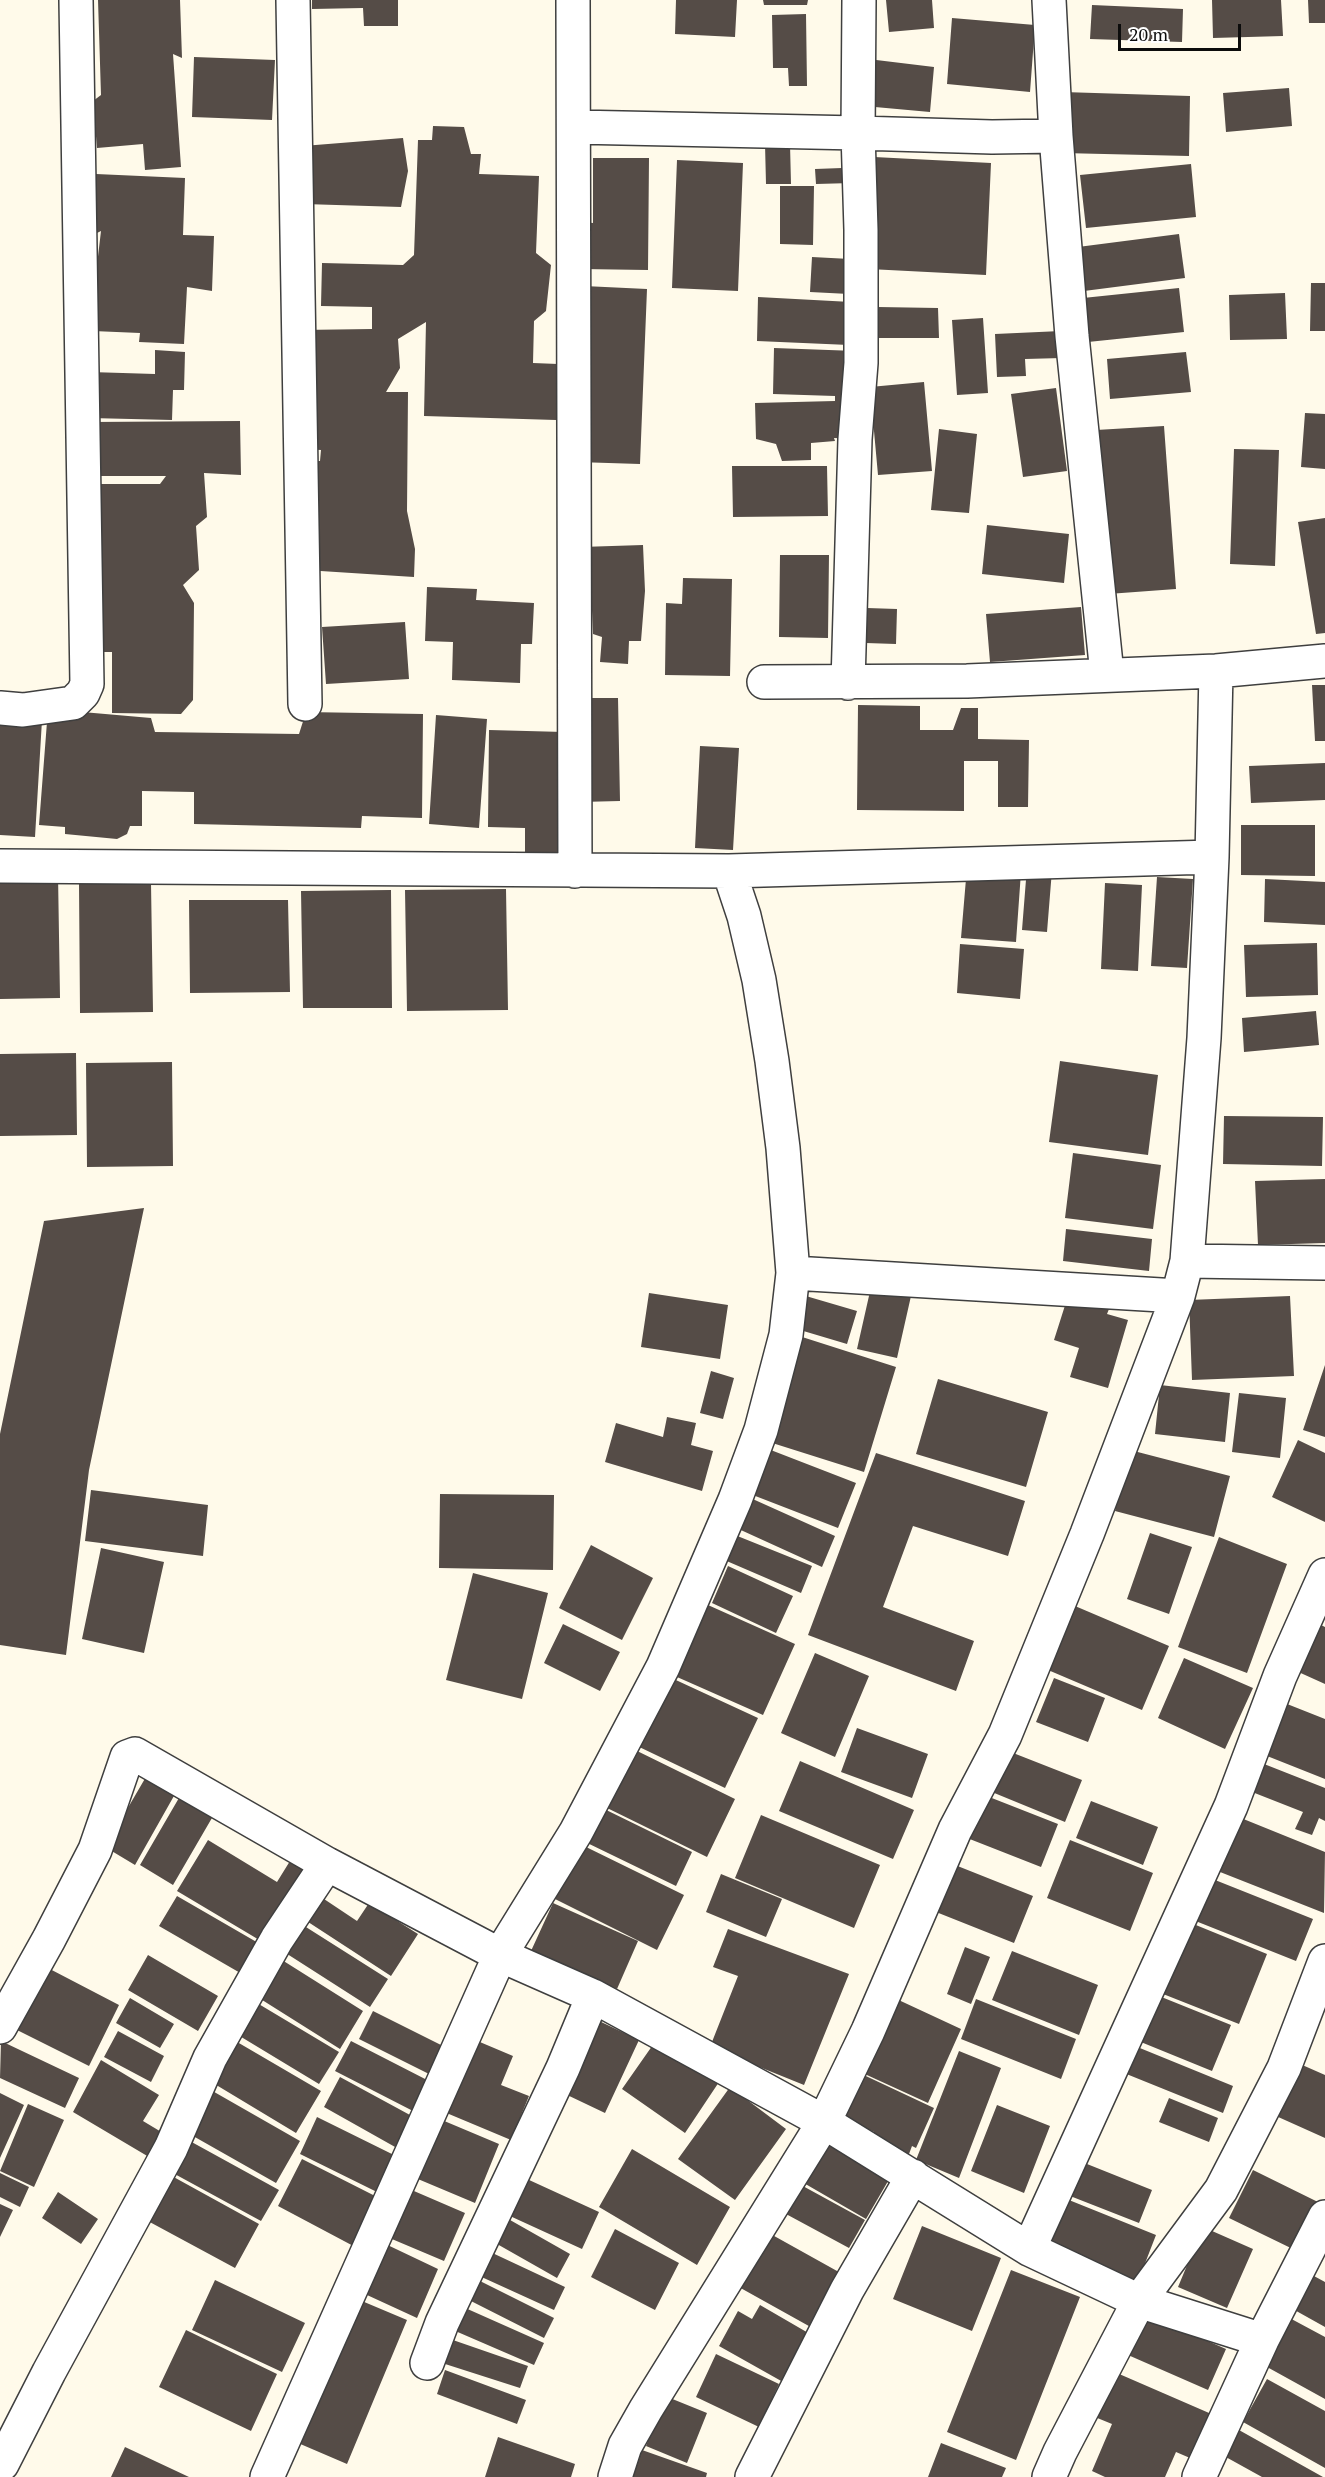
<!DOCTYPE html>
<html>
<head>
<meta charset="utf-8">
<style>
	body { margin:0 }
	#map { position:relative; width:1325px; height:2477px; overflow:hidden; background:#fffaea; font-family:"PT Serif",serif }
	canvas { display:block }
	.scale { position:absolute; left:1118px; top:24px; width:123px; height:27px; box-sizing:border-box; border:3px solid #0c0c0c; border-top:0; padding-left:8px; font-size:18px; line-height:21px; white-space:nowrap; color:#0c0c0c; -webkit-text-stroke:4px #fff; paint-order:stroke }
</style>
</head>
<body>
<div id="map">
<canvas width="1325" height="2477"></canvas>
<div class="scale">20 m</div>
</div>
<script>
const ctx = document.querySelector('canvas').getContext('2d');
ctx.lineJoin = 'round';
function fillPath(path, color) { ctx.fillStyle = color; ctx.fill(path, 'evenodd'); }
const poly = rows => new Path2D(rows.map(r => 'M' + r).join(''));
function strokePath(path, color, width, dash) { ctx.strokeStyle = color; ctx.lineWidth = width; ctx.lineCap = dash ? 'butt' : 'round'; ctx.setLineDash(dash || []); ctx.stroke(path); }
fillPath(poly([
	[98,0,180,0,182,58,173,54,181,167,145,170,143,144,97,148,93,101,101,95],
	[312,0,398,0,398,26,364,26,363,8,312,9],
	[676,0,737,0,735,37,675,34],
	[763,0,808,0,807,5,764,5],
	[886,0,932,0,934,28,889,32],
	[1212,0,1281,0,1283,36,1213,38],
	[1308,0,1325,0,1325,23,1309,23],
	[1092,5,1183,9,1182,42,1090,39],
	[806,14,807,86,789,86,788,68,773,68,772,15],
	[952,18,1035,25,1030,92,947,84],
	[194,57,275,60,272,120,192,117],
	[868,59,934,67,930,112,864,106],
	[1289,88,1292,126,1226,132,1223,93],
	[1063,92,1190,96,1189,156,1062,153],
	[433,126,464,127,471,154,481,154,479,174,539,176,536,253,551,265,546,311,534,321,533,363,558,364,556,420,424,416,426,322,398,339,400,368,386,392,408,392,407,511,415,549,414,577,305,570,307,461,320,461,321,450,303,449,301,330,372,329,372,307,321,306,322,263,403,265,414,255,418,140,432,140],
	[403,138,408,171,401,207,304,204,303,146],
	[765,144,790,144,791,184,766,184],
	[874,157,991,163,986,275,869,269],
	[593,158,649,158,648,270,581,269,582,222,593,223],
	[851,159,852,183,816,184,815,169,842,168,842,160],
	[677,160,743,163,738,291,672,288],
	[1191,164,1196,217,1086,228,1080,175],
	[96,174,185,178,183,235,214,236,212,291,187,287,184,344,139,342,140,333,93,331,95,282,101,231,93,235],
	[780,186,814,186,813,245,780,244],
	[1179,234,1185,278,1084,291,1078,247],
	[812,257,850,259,849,294,810,292],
	[1311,283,1325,283,1325,331,1310,331],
	[584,286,647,289,640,464,577,462],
	[1179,288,1184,332,1088,342,1083,298],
	[1285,293,1287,339,1230,340,1229,295],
	[758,297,851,302,849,345,757,341],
	[878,307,938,308,939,338,879,338],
	[983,318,988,393,957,395,952,320],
	[1061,331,1062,358,1025,359,1026,376,997,377,995,334],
	[774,348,856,351,855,439,834,438,835,441,811,443,811,460,782,461,776,444,756,439,755,403,835,401,835,396,773,394],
	[155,350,185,352,184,390,173,390,172,420,90,418,90,372,155,374],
	[1186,352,1191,392,1110,399,1107,359],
	[924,382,932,471,878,475,870,387],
	[1056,388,1067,471,1023,477,1011,394],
	[1305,413,1325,414,1325,469,1301,467],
	[240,421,241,475,204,473,207,517,196,526,199,570,183,585,194,603,193,700,181,714,112,713,112,652,97,652,96,484,160,484,166,476,92,476,91,422],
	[1164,426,1176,589,1108,594,1096,430],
	[939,429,977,434,969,513,931,510],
	[1234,449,1279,450,1275,566,1230,564],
	[732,466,827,466,828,516,733,517],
	[1325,518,1325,633,1316,634,1298,522],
	[987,525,1069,534,1064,583,982,574],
	[643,545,645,591,641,641,629,641,628,664,600,662,602,637,593,634,591,587,583,588,581,547],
	[780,555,829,555,828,638,779,637],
	[683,578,732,579,730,676,665,675,666,603,682,604],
	[427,587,477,589,476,600,534,603,532,644,521,644,520,683,452,680,453,642,425,641],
	[1081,607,1085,655,990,662,986,614],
	[867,608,897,609,896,644,866,643],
	[405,622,409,679,326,684,322,627],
	[1312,685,1325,685,1325,741,1315,741],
	[579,698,618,698,620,801,580,802],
	[858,705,920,706,920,730,953,730,961,708,978,708,978,739,1029,740,1028,807,998,807,998,761,964,761,964,811,857,810],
	[48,709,151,718,155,732,299,734,306,712,423,714,422,818,362,816,361,828,194,824,194,792,142,791,142,826,130,826,127,834,117,839,65,834,65,827,39,825],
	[436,715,487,719,479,828,429,824],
	[0,718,42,720,35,837,0,835],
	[489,730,564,732,562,853,525,852,525,828,488,827],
	[700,746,739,748,733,850,695,848],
	[1325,763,1325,800,1251,803,1249,766],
	[1241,825,1315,825,1315,876,1241,875],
	[967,867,1021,872,1016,942,961,938],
	[1027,867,1052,870,1047,932,1022,930],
	[0,874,58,874,60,998,0,999],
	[1157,877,1193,879,1187,968,1151,966],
	[1265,879,1325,882,1325,925,1264,922],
	[151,883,153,1012,80,1013,79,884],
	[1105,883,1142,885,1138,971,1101,969],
	[506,889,508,1010,407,1011,405,890],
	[391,890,392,1008,303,1008,301,891],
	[189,900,288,900,290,992,190,993],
	[1317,943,1318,995,1246,997,1244,945],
	[960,944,1024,949,1020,999,957,993],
	[1316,1011,1319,1045,1244,1052,1242,1018],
	[76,1053,77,1135,0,1136,0,1054],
	[1060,1061,1158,1075,1148,1155,1049,1142],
	[172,1062,173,1166,87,1167,86,1063],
	[1224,1116,1323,1117,1322,1166,1223,1164],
	[1073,1153,1161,1165,1153,1229,1065,1218],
	[1325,1179,1325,1243,1258,1245,1255,1181],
	[144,1208,89,1470,66,1655,0,1645,0,1434,44,1221],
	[1066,1229,1152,1239,1149,1271,1063,1261],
	[871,1287,911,1296,897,1358,857,1349],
	[649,1293,728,1305,720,1359,641,1347],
	[799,1294,857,1311,847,1344,790,1327],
	[1068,1296,1109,1309,1107,1314,1128,1320,1108,1388,1070,1377,1079,1348,1054,1340],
	[1290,1296,1294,1376,1192,1380,1189,1300],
	[799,1336,896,1367,864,1472,766,1441],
	[1325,1365,1325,1437,1303,1430],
	[711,1371,734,1378,723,1419,700,1413],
	[938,1379,1048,1412,1026,1487,916,1454],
	[1160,1385,1230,1393,1225,1442,1155,1434],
	[1239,1393,1286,1398,1280,1458,1232,1452],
	[667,1417,696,1423,691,1445,713,1451,702,1491,605,1462,616,1423,663,1437],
	[1298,1440,1325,1453,1325,1522,1272,1497],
	[763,1447,856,1483,838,1528,745,1492],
	[1130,1450,1230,1476,1214,1537,1115,1511],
	[876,1453,1025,1501,1008,1556,913,1526,883,1607,974,1641,956,1691,808,1635],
	[91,1490,208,1505,203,1556,85,1541],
	[440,1494,554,1495,553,1570,439,1568],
	[746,1496,835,1536,822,1567,732,1526],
	[725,1531,812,1566,801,1593,715,1556],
	[1150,1533,1192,1547,1169,1614,1127,1599],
	[1219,1537,1287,1564,1247,1673,1178,1647],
	[591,1545,653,1578,622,1640,559,1608],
	[101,1548,164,1562,144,1653,82,1639],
	[728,1566,793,1596,776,1633,712,1603],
	[473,1573,548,1593,522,1699,446,1680],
	[699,1601,795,1644,763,1715,668,1673],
	[1075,1606,1169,1646,1142,1710,1048,1670],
	[1315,1622,1325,1627,1325,1684,1294,1670],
	[563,1624,620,1652,600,1691,544,1663],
	[815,1653,869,1676,835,1757,781,1733],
	[1184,1658,1253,1688,1225,1749,1158,1718],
	[665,1675,758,1718,725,1788,633,1744],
	[1054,1678,1105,1698,1088,1742,1036,1722],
	[1277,1700,1325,1719,1325,1779,1257,1752],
	[857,1728,928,1754,912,1798,841,1772],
	[629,1747,735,1799,707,1857,601,1805],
	[1003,1749,1082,1780,1065,1822,987,1790],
	[800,1761,914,1810,893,1859,779,1811],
	[1259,1762,1325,1788,1325,1821,1319,1818,1312,1835,1295,1829,1303,1812,1247,1790],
	[150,1770,179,1787,135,1865,105,1847],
	[183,1791,216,1811,173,1885,140,1865],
	[979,1793,1058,1824,1041,1867,962,1836],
	[1091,1801,1158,1827,1143,1865,1076,1838],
	[596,1805,692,1852,676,1886,579,1839],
	[761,1815,880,1865,854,1928,735,1878],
	[1236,1816,1325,1852,1324,1913,1215,1870],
	[208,1840,277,1882,290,1861,304,1869,261,1941,177,1891],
	[1070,1840,1153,1873,1130,1931,1047,1898],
	[582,1845,684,1895,657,1950,555,1899],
	[950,1863,1033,1896,1014,1943,931,1910],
	[721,1874,782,1899,766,1937,706,1912],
	[1205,1876,1313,1919,1296,1961,1188,1918],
	[318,1895,357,1921,369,1903,418,1934,391,1976,302,1918],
	[177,1896,260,1944,242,1974,159,1926],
	[553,1903,638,1941,617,1989,531,1951],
	[1186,1921,1267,1954,1239,2024,1158,1992],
	[298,1922,388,1979,370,2007,281,1950],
	[728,1929,849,1974,804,2085,710,2047,738,1976,713,1967],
	[965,1947,990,1957,971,2004,947,1994],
	[1012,1951,1098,1985,1079,2035,992,2000],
	[148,1955,218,1996,198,2031,128,1990],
	[282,1960,363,2011,340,2049,259,1998],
	[46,1967,119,2005,89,2066,15,2029],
	[1149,1992,1231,2025,1212,2071,1131,2038],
	[890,1996,961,2029,928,2103,856,2070],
	[130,1998,174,2024,160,2048,116,2023],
	[976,1999,1076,2039,1061,2079,961,2039],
	[252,2000,339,2052,319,2084,233,2032],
	[373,2011,449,2049,435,2077,359,2039],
	[597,2020,639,2040,605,2113,563,2093],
	[118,2031,164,2056,151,2082,104,2057],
	[468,2037,513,2056,501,2085,529,2096,511,2140,437,2109],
	[232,2039,321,2091,296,2133,208,2080],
	[657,2039,719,2082,685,2133,622,2089],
	[1,2041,79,2078,65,2108,0,2078],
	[351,2041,429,2081,413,2111,335,2071],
	[1130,2044,1233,2086,1223,2113,1119,2071],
	[959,2051,1001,2068,959,2178,916,2160],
	[101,2060,159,2095,143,2121,168,2136,154,2160,73,2112],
	[1300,2064,1325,2075,1325,2138,1276,2116],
	[853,2070,934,2108,916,2148,912,2146,906,2162,869,2145,874,2132,834,2113],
	[340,2077,421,2121,404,2152,324,2107],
	[730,2087,786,2129,735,2200,678,2159],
	[209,2089,300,2141,276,2183,186,2132],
	[0,2093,24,2105,0,2158],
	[1169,2098,1218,2118,1209,2142,1159,2122],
	[28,2104,64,2120,34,2187,0,2171],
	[997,2105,1050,2126,1024,2193,971,2171],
	[430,2115,499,2144,475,2203,406,2174],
	[317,2117,398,2157,381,2194,300,2154],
	[826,2139,891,2176,866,2219,802,2182],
	[188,2140,279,2190,261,2221,171,2172],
	[632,2149,730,2207,697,2265,599,2207],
	[302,2159,383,2200,359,2249,278,2206],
	[1077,2160,1152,2190,1139,2223,1065,2194],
	[1253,2170,1322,2204,1299,2252,1229,2218],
	[0,2173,29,2187,20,2207,0,2197],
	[516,2174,599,2212,582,2249,499,2211],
	[170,2175,259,2224,235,2268,146,2220],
	[400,2185,465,2213,444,2261,380,2234],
	[801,2185,865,2220,849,2248,786,2214],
	[58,2192,98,2219,81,2244,42,2218],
	[1059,2196,1156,2235,1137,2284,1040,2245],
	[0,2204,13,2210,0,2237],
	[503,2216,570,2254,557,2278,490,2240],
	[922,2226,1001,2258,972,2331,893,2299],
	[1203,2227,1253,2249,1227,2308,1178,2287],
	[615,2229,679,2263,655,2310,591,2277],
	[767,2232,846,2276,816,2330,737,2286],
	[377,2240,438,2269,417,2318,354,2289],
	[486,2250,565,2287,554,2310,475,2274],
	[1301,2269,1325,2282,1325,2327,1282,2303],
	[1011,2270,1080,2297,1016,2460,947,2432],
	[474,2278,554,2318,544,2338,465,2298],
	[215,2280,305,2323,282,2372,192,2330],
	[350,2296,407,2320,347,2464,291,2440],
	[760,2305,810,2334,783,2382,719,2346,738,2311,752,2319],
	[463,2307,544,2343,534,2365,453,2330],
	[1146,2314,1226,2349,1208,2390,1128,2355],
	[1284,2315,1325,2337,1325,2399,1258,2362],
	[186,2330,277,2374,251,2431,159,2387],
	[450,2339,528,2366,520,2388,442,2363],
	[716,2354,779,2384,759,2427,696,2397],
	[445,2370,526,2400,517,2424,437,2394],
	[1110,2370,1216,2416,1197,2461,1176,2452,1165,2477,1105,2477,1092,2471,1112,2424,1090,2415],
	[1267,2379,1325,2411,1325,2468,1243,2422],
	[665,2396,707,2413,687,2463,646,2446],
	[1230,2425,1323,2477,1262,2477,1215,2451],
	[498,2437,575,2464,571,2477,485,2477],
	[941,2443,1006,2468,1002,2477,928,2477],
	[125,2447,189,2477,111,2477],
	[642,2450,707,2473,706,2477,633,2477]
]), '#554c47');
const minor = poly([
	[293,0,305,704],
	[573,0,575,871],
	[1049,0,1056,136,1072,336,1107,674],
	[575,127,858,133,859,0],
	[764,682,967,681,1216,671,1325,661],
	[848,683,855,439,861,363,861,230,858,133,992,137,1056,136],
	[0,708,23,710,73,703,83,693,87,684,76,0],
	[0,866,729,871,1212,857],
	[729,871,744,916,759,980,772,1061,783,1148,793,1273],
	[1187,1261,1204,1038,1212,857,1216,671],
	[0,2027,49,1939,95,1850,127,1757,135,1754,327,1864,500,1955,593,1996,824,2122,1029,2249,1139,2301,1262,2340],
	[1029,2249,1231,1806,1280,1676,1325,1575],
	[427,2363,442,2323,563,2068,593,1996],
	[2,2464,49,2372,171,2148,210,2058,277,1939,327,1864],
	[267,2477,500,1955,576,1832,663,1667,735,1500,761,1430,786,1335,793,1273,1178,1296,1187,1261,1325,1263],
	[615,2477,625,2446,646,2409,824,2122,868,2031,955,1830,1005,1735,1087,1534,1178,1296],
	[752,2477,847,2290,913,2176],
	[1049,2477,1060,2452,1139,2301,1221,2190,1284,2068,1325,1961],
	[1199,2477,1262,2340,1325,2217]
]);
strokePath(minor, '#3f3f3f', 36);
strokePath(minor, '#fff', 33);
</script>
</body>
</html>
